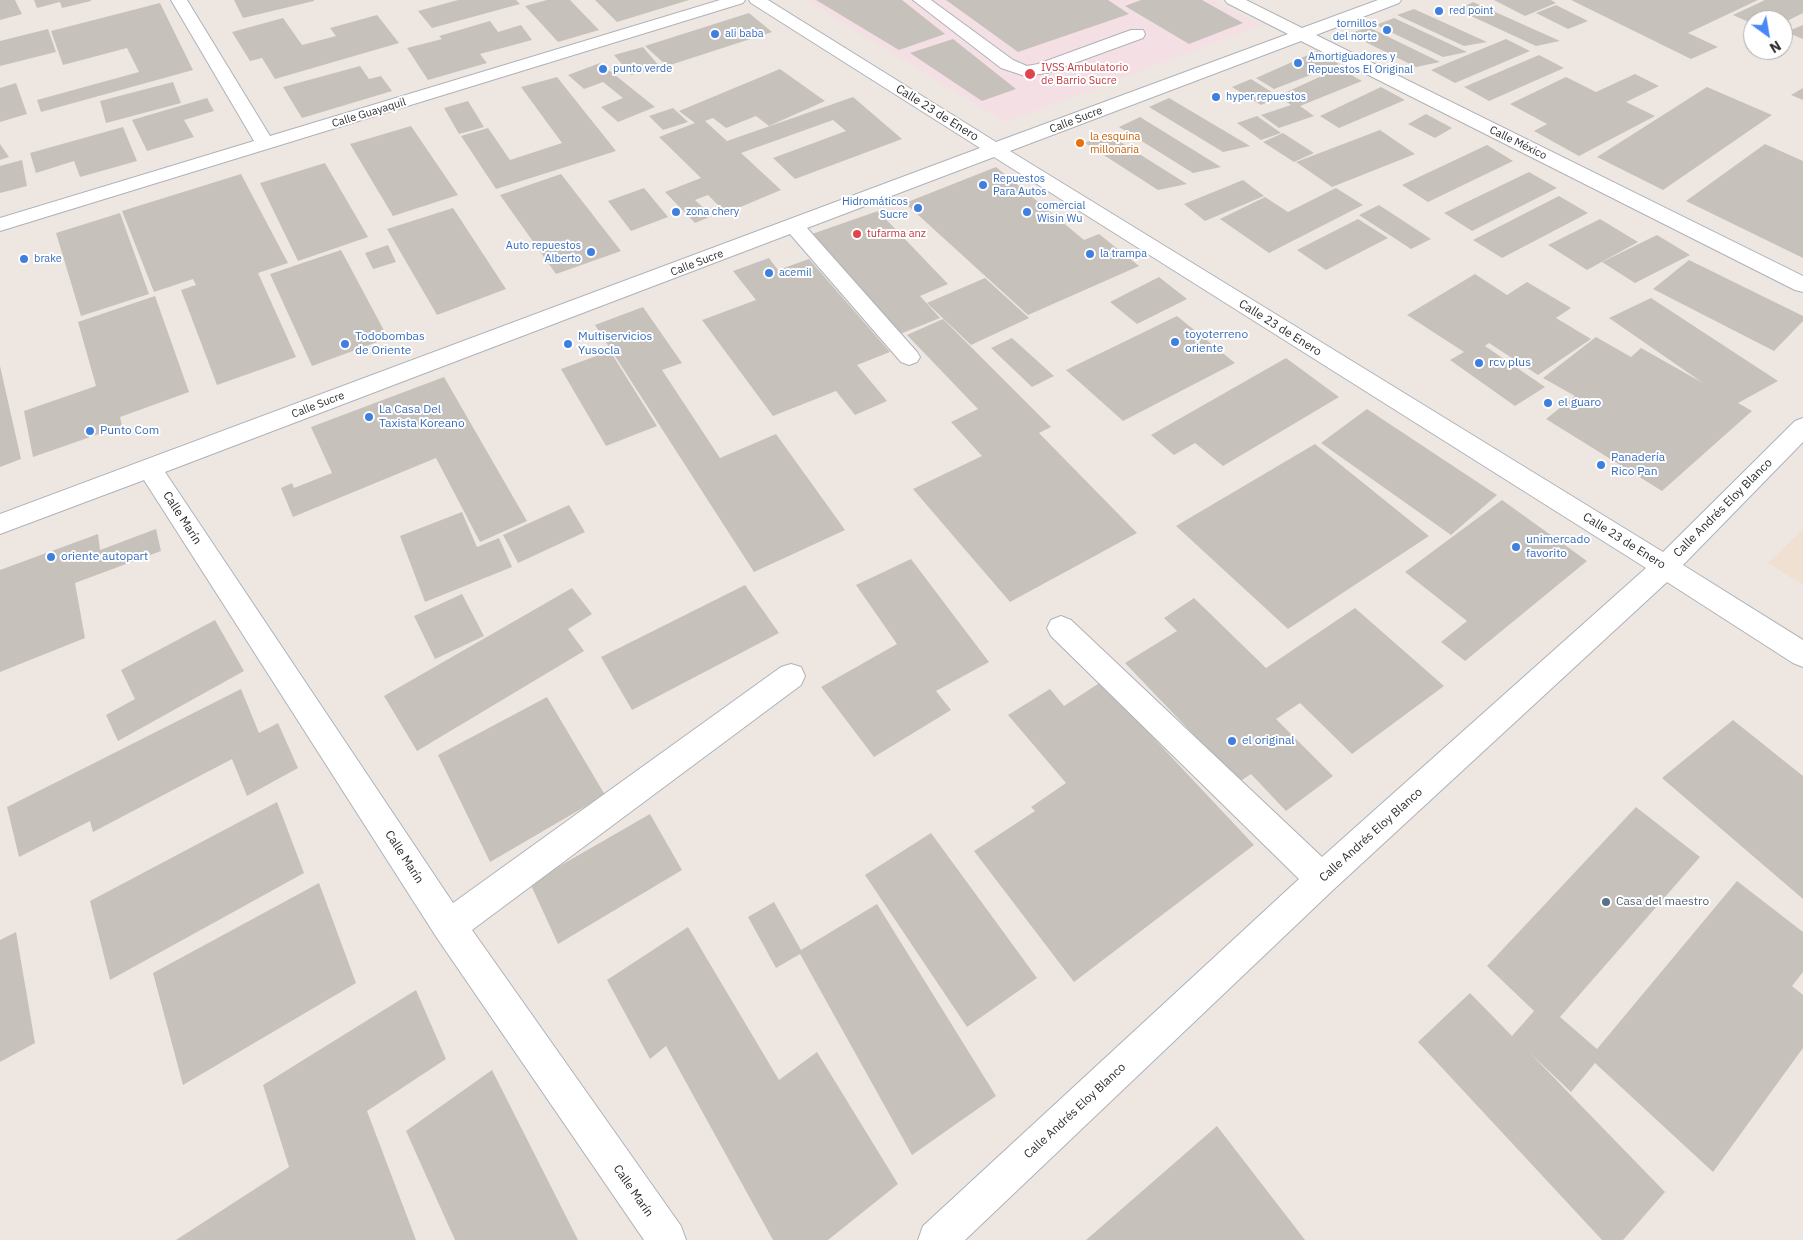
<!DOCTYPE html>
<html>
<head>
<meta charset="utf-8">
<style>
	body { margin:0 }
	#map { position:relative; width:1803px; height:1240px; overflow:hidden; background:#eee6e1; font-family:"IBM Plex Sans",sans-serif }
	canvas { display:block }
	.north { position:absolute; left:1743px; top:10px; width:50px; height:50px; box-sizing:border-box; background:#fff; border:1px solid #ababab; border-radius:50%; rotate:148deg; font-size:14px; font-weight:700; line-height:20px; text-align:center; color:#2e2e2e }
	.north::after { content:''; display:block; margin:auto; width:18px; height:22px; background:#4787f6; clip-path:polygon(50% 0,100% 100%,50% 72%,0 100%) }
</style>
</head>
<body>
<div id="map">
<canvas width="1803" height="1240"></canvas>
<div class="north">N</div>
</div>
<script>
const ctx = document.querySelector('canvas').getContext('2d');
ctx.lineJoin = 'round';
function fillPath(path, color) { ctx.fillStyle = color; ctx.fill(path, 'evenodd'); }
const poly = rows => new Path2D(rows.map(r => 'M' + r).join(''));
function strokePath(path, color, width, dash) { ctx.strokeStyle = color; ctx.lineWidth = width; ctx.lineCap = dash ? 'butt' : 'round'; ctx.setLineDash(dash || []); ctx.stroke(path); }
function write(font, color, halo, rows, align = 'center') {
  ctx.font = font + ' "IBM Plex Sans",sans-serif'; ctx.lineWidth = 4; ctx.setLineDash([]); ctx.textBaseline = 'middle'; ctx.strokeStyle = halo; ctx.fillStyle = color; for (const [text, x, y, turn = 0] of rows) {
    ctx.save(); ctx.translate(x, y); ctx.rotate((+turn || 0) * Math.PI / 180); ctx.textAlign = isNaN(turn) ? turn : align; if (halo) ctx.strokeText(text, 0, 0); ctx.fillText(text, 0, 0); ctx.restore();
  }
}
fillPath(poly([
	[1803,529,1803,585,1768,563]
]), '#efe0d2');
fillPath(poly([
	[806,0,1212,0,1261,25,1005,122]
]), '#f4dfe4');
fillPath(poly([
	[0,0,15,0,22,14,0,20],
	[34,0,91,0,91,1,62,8,60,2,37,8],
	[234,0,314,0,314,1,243,18],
	[458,0,516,0,520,4,432,28,418,11],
	[547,0,570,0,599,30,558,42,525,6],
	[595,0,689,0,617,22],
	[816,0,902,0,945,34,899,50],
	[946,0,1108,0,1129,14,1018,52],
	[1141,0,1202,0,1243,23,1189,44,1125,6],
	[1494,0,1551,0,1556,3,1525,16],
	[1571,0,1758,0,1688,33,1718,47,1691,59],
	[1765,0,1803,0,1803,13,1783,23,1783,20,1753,20,1753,24,1733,15],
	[1473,2,1560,41,1536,46,1458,10],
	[160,3,193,70,41,112,37,100,139,72,127,48,63,65,51,31],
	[1556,5,1588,21,1568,29,1536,13],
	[1414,9,1487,42,1464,46,1397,15],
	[749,13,772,32,667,66,645,46],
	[377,15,399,43,275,79,262,58,250,61,232,32,283,18,302,45,336,36,330,28],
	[1394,18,1467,52,1443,57,1376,25],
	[490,21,498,32,521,25,532,40,480,54,487,63,428,80,407,48,442,39,439,36],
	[1803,25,1803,39,1786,32],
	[1368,27,1440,62,1416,67,1349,34],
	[48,29,56,52,0,66,0,41],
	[953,39,1016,89,982,101,910,53],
	[1506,39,1530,51,1455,83,1431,70],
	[643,47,660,67,631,75,614,55],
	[1317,51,1339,64,1274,89,1256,78],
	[1539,55,1564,68,1489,101,1464,87],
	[600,63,655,107,618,122,601,107,623,98,603,82,584,89,568,75],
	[360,66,369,79,381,76,392,91,302,118,283,87],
	[1339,68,1362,81,1300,106,1314,116,1279,128,1261,115,1291,105,1279,97,1261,105,1232,87,1251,79,1278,96],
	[780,69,825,101,769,126,756,116,726,128,713,118,705,121,727,141,853,97,902,139,795,179,773,158,846,131,833,120,741,153,781,190,726,213,708,195,695,200,712,216,695,223,665,192,701,178,659,137,695,123,679,111],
	[1635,74,1659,86,1626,102,1655,116,1579,156,1534,131,1547,124,1510,104,1566,77,1596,92],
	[557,77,616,151,496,189,461,136,488,128,510,160,562,143,521,87],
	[173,82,181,103,106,123,100,101],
	[16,83,27,114,0,122,0,88],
	[1381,87,1405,100,1339,128,1320,116],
	[1707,87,1772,115,1663,190,1597,157],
	[1803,88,1803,100,1791,95],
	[207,98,214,111,184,120,194,137,147,151,132,120],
	[1169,98,1250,146,1223,152,1149,107],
	[468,101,484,127,459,134,444,108],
	[673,108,688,122,663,130,649,116],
	[1426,114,1452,128,1435,138,1408,124],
	[1257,116,1281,133,1261,140,1237,123],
	[1140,117,1221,167,1193,173,1119,127],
	[411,126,458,195,393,216,350,144],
	[123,127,137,161,80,177,74,161,36,173,30,153],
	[1380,130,1415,154,1332,187,1296,162],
	[1106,133,1187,184,1158,190,1085,143],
	[1283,133,1314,153,1294,162,1263,142],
	[0,144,9,157,0,160],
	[1765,144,1803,161,1803,258,1686,201],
	[1487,145,1513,161,1428,202,1402,185],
	[22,160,27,186,0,193,0,166],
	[325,163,368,237,298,261,260,183],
	[996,167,1084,240,1099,234,1139,266,1028,315,905,203],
	[1529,172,1557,188,1472,231,1444,213],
	[241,174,288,263,258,273,296,357,217,385,181,290,196,285,193,279,154,292,122,211],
	[561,174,621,251,556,274,500,195],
	[1243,180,1264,196,1205,221,1184,204],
	[644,188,668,217,631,231,608,201],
	[1336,188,1363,205,1269,253,1220,219,1265,197,1288,212],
	[1559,196,1588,213,1502,258,1473,240],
	[1379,205,1431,239,1411,249,1359,215],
	[453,208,506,289,437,315,387,229],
	[878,211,948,284,920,296,940,318,900,334,812,234],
	[120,213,149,294,81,316,56,233],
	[1358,219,1388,238,1326,270,1297,250],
	[1600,219,1638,242,1587,270,1548,245],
	[1657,235,1690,255,1635,283,1602,262],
	[388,245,396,262,373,269,365,253],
	[341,250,388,338,312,366,270,274],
	[769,258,778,270,809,259,890,352,857,365,887,401,855,415,836,391,773,416,702,320,756,300,733,271],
	[1689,260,1803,316,1803,321,1774,351,1653,289],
	[1475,274,1507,295,1527,282,1571,308,1556,318,1591,339,1538,375,1489,343,1485,346,1545,387,1515,406,1450,360,1464,352,1407,315],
	[1159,277,1187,299,1137,324,1110,302],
	[985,278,1029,318,971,345,927,303],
	[155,296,189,392,120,417,122,426,33,457,24,411,96,386,78,322],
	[1651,298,1778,381,1738,403,1752,411,1662,491,1546,419,1575,396,1543,378,1596,337,1631,357,1641,348,1703,383,1609,318],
	[643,307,682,363,662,370,720,458,776,434,845,530,754,572,595,325],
	[1177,316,1235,363,1123,421,1066,370],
	[943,319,1051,427,1039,433,1137,533,1010,602,913,489,982,456,951,422,978,409,907,335],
	[1012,338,1054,376,1032,387,991,348],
	[610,351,657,426,606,446,561,369],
	[1286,358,1339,397,1223,466,1195,443,1174,455,1151,435],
	[0,366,21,459,0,467],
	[444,377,527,521,480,542,436,458,293,517,281,488,292,483,294,488,332,473,311,427],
	[1367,409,1497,495,1451,535,1321,443],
	[1315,444,1429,536,1288,629,1176,526],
	[1502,500,1587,561,1465,661,1441,642,1467,621,1405,572],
	[569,505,585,532,518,563,503,535],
	[462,512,477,547,499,538,512,567,425,602,400,536],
	[156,529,161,551,75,583,85,638,0,672,0,570,98,534,100,550],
	[911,559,989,662,936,691,951,710,874,757,821,687,897,644,856,585],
	[745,585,779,633,632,710,601,657],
	[572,588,592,614,568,629,584,651,417,751,384,696],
	[462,594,484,636,435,659,414,616],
	[1194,598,1266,668,1355,608,1444,686,1352,754,1300,703,1276,719,1333,776,1286,811,1251,774,1239,782,1125,663,1177,631,1164,618],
	[215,620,244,671,118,741,106,715,135,699,121,670],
	[1101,682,1254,845,1074,982,974,851,1035,811,1031,807,1066,783,1008,715,1050,689,1064,706],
	[241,689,259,733,278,723,298,768,247,796,232,759,93,832,90,821,19,857,7,807],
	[547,697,605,795,490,862,438,755],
	[1733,720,1803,776,1803,899,1662,778],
	[277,802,304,873,110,980,90,901],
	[1636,807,1700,857,1560,1017,1597,1049,1737,881,1803,932,1803,972,1792,986,1803,995,1803,1048,1713,1172,1595,1063,1571,1092,1530,1053,1665,1192,1623,1240,1602,1240,1418,1042,1470,993,1512,1036,1534,1011,1487,966],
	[650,814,682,870,558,944,530,883],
	[931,833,1037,978,967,1027,865,875],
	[319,883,356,983,183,1085,153,973],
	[774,902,801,950,877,904,996,1096,912,1155,800,954,776,968,748,917],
	[688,927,779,1080,817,1052,898,1184,828,1240,773,1240,666,1046,650,1059,607,980],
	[16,932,35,1043,0,1062,0,940],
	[416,990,446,1059,367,1111,416,1240,176,1240,289,1167,263,1085],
	[492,1070,578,1240,455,1240,406,1131],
	[1217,1126,1305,1240,1086,1240]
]), '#c7c1bc');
const minor = poly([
	[171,0,187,0,270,136,720,0,745,0,743,3,0,231,0,218,254,141,171,0],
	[749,0,768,0,996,142,1288,34,1227,3,1225,0,1246,0,1302,28,1378,0,1401,0,1399,3,1316,35,1803,276,1803,292,1795,290,1301,41,1010,151,1663,552,1795,421,1803,418,1803,442,1683,565,1803,640,1803,667,1793,663,1667,582,1333,890,965,1240,918,1240,923,1226,1299,879,1051,636,1047,628,1051,620,1061,616,1071,620,1322,857,1646,568,994,157,807,228,917,352,920,357,917,362,909,365,901,362,790,234,165,472,453,903,781,667,791,664,801,667,805,676,801,685,472,930,681,1226,686,1240,644,1240,437,938,144,480,0,534,0,514,980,148,751,3,749,0],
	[913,0,931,0,1013,60,1027,66,1038,64,1131,30,1143,30,1145,34,1143,38,1047,73,1025,76,1001,68,913,0]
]);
strokePath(minor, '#aeb2b9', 2);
fillPath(minor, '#fff');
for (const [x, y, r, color] of [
	[1439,11,5,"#3f7fe0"],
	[1387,30,5,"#3f7fe0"],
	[715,34,5,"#3f7fe0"],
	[1298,63,5,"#3f7fe0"],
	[603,69,5,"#3f7fe0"],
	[1030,74,6,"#e0444e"],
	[1216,97,5,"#3f7fe0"],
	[1080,143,5,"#e8710a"],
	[983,185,5,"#3f7fe0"],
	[918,208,5,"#3f7fe0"],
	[676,212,5,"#3f7fe0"],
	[1027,212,5,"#3f7fe0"],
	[857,234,5,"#e0444e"],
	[591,252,5,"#3f7fe0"],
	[1090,254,5,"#3f7fe0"],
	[24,259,5,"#3f7fe0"],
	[769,273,5,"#3f7fe0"],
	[1175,342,5,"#3f7fe0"],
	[345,344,5,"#3f7fe0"],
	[568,344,5,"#3f7fe0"],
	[1479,363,5,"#3f7fe0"],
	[1548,403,5,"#3f7fe0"],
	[369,417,5,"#3f7fe0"],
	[90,431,5,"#3f7fe0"],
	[1601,465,5,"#3f7fe0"],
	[1516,547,5,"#3f7fe0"],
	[51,557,5,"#3f7fe0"],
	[1232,741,5,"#3f7fe0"],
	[1606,902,5,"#5c6f8a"]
]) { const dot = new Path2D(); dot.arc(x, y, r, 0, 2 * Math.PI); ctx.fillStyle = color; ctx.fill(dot); strokePath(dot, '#fff', 2); }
write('11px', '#366cbe', '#fff', [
	["red point",1449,11],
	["tornillos",1377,24,"right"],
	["del norte",1377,37,"right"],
	["ali baba",725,34],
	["Amortiguadores y",1308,57],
	["Repuestos El Original",1308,70],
	["punto verde",613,69],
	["hyper repuestos",1226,97],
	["Repuestos",993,179],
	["Para Autos",993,192],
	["Hidromáticos",908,202,"right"],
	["Sucre",908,215,"right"],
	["comercial",1037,206],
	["Wisin Wu",1037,219],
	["zona chery",686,212],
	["Auto repuestos",581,246,"right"],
	["Alberto",581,259,"right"],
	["la trampa",1100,254],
	["brake",34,259],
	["acemil",779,273]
], 'left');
write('11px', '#be3a42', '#fff', [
	["IVSS Ambulatorio",1041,68],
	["de Barrio Sucre",1041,81],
	["tufarma anz",867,234]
], 'left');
write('11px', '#2e2e2e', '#fff', [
	["Calle Guayaquil",369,113,-17],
	["Calle Sucre",1076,120,-21],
	["Calle México",1518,143,26],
	["Calle Sucre",697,263,-21],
	["Calle Sucre",318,405,-21]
]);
write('11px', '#c56008', '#fff', [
	["la esquina",1090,137],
	["millonaria",1090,150]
], 'left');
write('12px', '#2e2e2e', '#fff', [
	["Calle 23 de Enero",937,113,32],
	["Calle 23 de Enero",1280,328,32],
	["Calle Andrés Eloy Blanco",1723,508,-45],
	["Calle Marín",182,518,57],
	["Calle 23 de Enero",1624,541,32],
	["Calle Andrés Eloy Blanco",1371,835,-42],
	["Calle Marín",404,857,57],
	["Calle Andrés Eloy Blanco",1075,1111,-43],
	["Calle Marín",633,1191,55]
]);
write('12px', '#366cbe', '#fff', [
	["toyoterreno",1185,335],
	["oriente",1185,349],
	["Todobombas",355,337],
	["de Oriente",355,351],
	["Multiservicios",578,337],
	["Yusocla",578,351],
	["rcv plus",1489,363],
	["el guaro",1558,403],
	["La Casa Del",379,410],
	["Taxista Koreano",379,424],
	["Punto Com",100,431],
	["Panadería",1611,458],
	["Rico Pan",1611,472],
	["unimercado",1526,540],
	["favorito",1526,554],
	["oriente autopart",61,557],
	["el original",1242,741]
], 'left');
write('12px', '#4e5e75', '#fff', [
	["Casa del maestro",1616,902]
], 'left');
</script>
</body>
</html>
